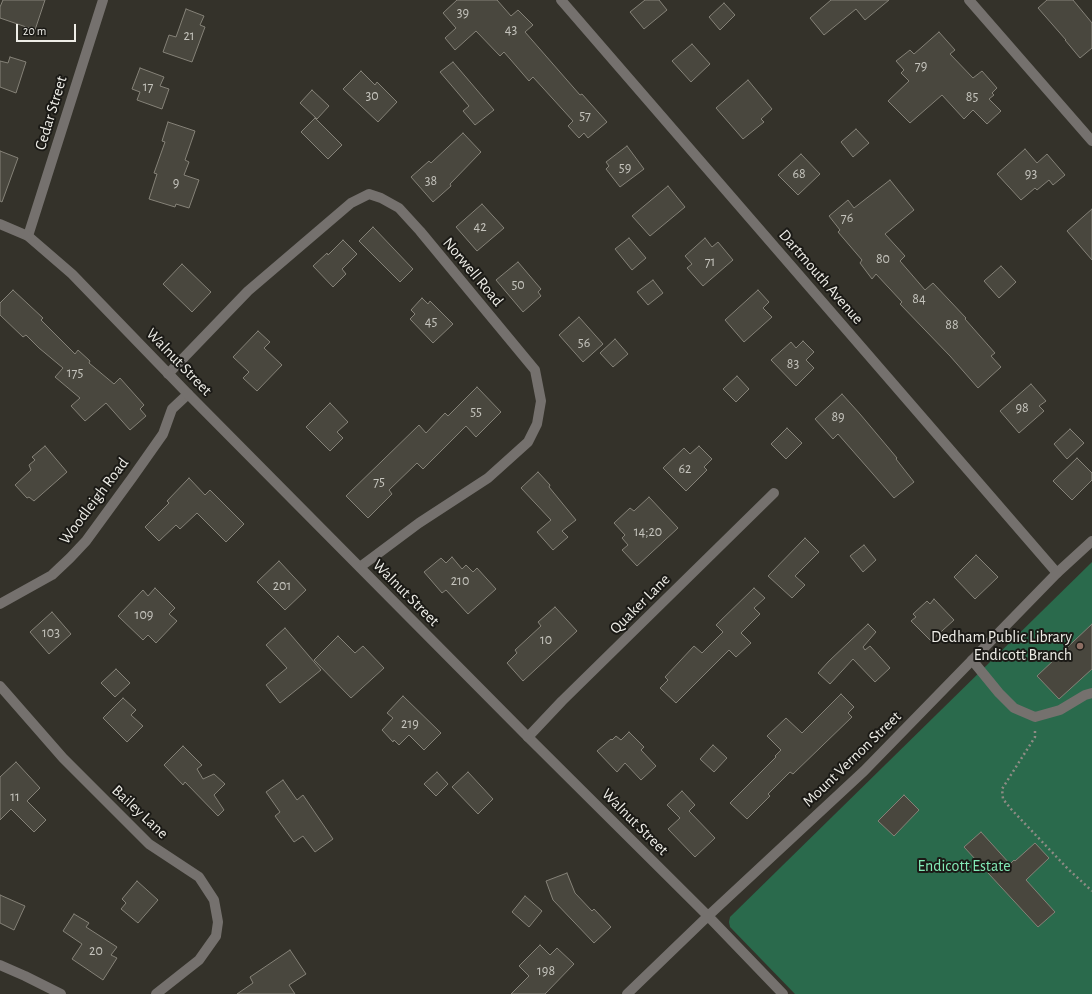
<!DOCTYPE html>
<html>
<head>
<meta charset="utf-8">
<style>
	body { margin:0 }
	#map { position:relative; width:1092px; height:994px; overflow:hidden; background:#34322a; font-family:"Alegreya Sans",sans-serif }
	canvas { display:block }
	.scale { position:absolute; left:16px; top:24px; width:60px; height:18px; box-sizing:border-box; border:2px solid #eeede7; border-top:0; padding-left:5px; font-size:12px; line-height:14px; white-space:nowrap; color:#eeede7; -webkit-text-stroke:3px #1b1a16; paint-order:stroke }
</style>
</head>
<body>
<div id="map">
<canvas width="1092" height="994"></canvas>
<div class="scale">20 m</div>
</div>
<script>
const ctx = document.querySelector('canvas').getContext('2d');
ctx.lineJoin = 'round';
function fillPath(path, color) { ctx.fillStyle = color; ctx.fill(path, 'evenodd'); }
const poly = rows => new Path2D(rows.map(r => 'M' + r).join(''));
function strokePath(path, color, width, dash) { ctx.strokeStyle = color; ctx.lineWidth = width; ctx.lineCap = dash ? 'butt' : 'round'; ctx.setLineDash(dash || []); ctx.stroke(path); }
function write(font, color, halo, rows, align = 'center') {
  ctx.font = font + ' "Alegreya Sans",sans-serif'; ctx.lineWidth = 4; ctx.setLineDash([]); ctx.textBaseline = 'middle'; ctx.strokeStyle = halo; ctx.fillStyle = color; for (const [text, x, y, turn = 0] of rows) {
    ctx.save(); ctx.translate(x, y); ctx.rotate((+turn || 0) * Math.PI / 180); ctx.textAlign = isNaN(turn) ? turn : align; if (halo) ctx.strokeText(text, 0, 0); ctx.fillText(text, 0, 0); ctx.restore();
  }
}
fillPath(poly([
	[1092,562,1092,994,795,994,730,927,729,922,730,917]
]), '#2a6a4c');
const building = poly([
	[3,0,45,0,35,30,0,18,0,7,3,0],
	[457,0,497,0,511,16,518,10,533,25,525,32,580,95,582,94,607,122,588,138,584,133,579,138,568,126,573,121,533,77,529,81,504,52,500,56,476,31,455,50,445,38,456,28,443,13,457,0],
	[645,0,659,0,667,10,644,29,630,12,645,0],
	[831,0,889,0,865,20,856,9,824,35,810,18,831,0],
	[1047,0,1073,0,1092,23,1092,48,1080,58,1065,40,1066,40,1038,8,1047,0],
	[724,3,735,15,720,30,709,17,724,3],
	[186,9,204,16,200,25,205,27,192,62,163,52,169,35,176,37,186,9],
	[939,32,955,50,950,54,973,78,982,71,997,88,992,93,994,95,989,99,1001,111,987,124,973,110,964,119,942,95,910,123,888,101,909,81,901,73,904,70,896,61,910,50,914,54,939,32],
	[692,44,710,64,691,82,672,61,692,44],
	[10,57,26,62,16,93,0,87,0,61,8,63,10,57],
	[453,62,494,110,475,125,463,111,469,106,440,72,453,62],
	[140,68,164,77,160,86,169,89,162,109,137,100,140,92,132,89,140,68],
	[361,71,375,85,377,82,397,102,378,122,343,89,361,71],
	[748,80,772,109,761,119,764,122,743,139,716,108,748,80],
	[312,90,329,106,317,119,300,103,312,90],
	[315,118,342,145,328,159,301,132,315,118],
	[168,122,195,131,185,160,189,162,184,175,199,180,189,208,176,204,175,207,149,199,157,174,154,173,165,142,162,141,168,122],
	[856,129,869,143,853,157,841,142,856,129],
	[463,133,481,152,450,184,451,186,433,202,411,177,429,161,431,163,463,133],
	[627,146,644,169,620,187,606,169,609,166,606,162,627,146],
	[1025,149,1037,163,1047,154,1065,175,1053,185,1049,180,1037,190,1035,188,1021,200,997,174,1025,149],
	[0,151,18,158,2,202,0,201,0,151],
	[801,154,820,174,798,195,778,175,801,154],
	[890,180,914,210,885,234,905,256,900,261,925,290,933,283,966,318,965,319,995,353,991,356,1001,367,978,388,950,356,900,304,902,302,876,274,872,279,860,263,862,260,838,232,840,230,829,216,848,200,854,208,890,180],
	[668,186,685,207,650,236,632,216,668,186],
	[482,204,504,228,477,251,456,227,482,204],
	[1092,209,1092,260,1067,231,1092,209],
	[373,227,413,269,400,282,359,241,373,227],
	[629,238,646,258,632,270,615,249,629,238],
	[705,238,712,247,718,242,733,260,703,286,687,268,692,264,685,256,705,238],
	[343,240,357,254,342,269,346,274,333,287,313,266,327,253,328,255,343,240],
	[518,262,541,289,538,292,541,296,523,312,496,280,518,262],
	[182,264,211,292,192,312,163,284,182,264],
	[1001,266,1016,282,999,298,984,281,1001,266],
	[653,280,663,293,648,305,637,292,653,280],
	[13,290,43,318,41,320,75,354,78,350,90,361,89,363,114,384,120,378,144,405,140,409,146,416,130,430,106,403,85,421,71,406,80,398,55,377,63,368,39,348,26,335,23,337,0,315,0,303,13,290],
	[758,290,769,302,763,308,772,317,744,342,725,320,758,290],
	[422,298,428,304,430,301,453,324,433,343,410,319,415,314,411,310,422,298],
	[579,317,603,344,583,362,559,335,579,317],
	[258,331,270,342,264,348,282,365,257,391,243,378,249,372,233,357,258,331],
	[615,339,628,354,613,367,600,353,615,339],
	[803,341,814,352,806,360,814,368,796,386,771,360,791,342,796,348,803,341],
	[737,376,749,389,736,402,723,389,737,376],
	[1031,384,1046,401,1039,406,1044,411,1019,433,1000,411,1031,384],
	[477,387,501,412,476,437,466,426,423,469,417,463,389,490,392,494,368,518,346,496,419,425,426,433,445,413,448,416,477,387],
	[842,394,860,414,897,458,896,459,914,482,894,498,838,434,833,439,815,419,842,394],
	[330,403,348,422,337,432,343,438,330,451,306,427,330,403],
	[787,428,802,443,786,459,771,444,787,428],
	[1070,429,1084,443,1067,459,1054,444,1070,429],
	[45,446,67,472,34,501,29,497,27,498,15,485,31,470,29,465,35,460,32,457,45,446],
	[699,446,712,459,704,467,707,470,686,491,663,468,684,448,690,454,699,446],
	[1077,458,1092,473,1092,480,1072,500,1053,481,1077,458],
	[538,472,550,485,549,487,576,520,562,531,568,537,553,550,537,532,551,520,521,488,538,472],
	[189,478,205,495,210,490,244,524,226,542,197,513,180,529,176,525,159,541,145,527,169,503,167,501,189,478],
	[649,497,678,528,637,566,622,550,628,545,622,538,625,535,614,523,630,508,634,511,649,497],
	[805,538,819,552,795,576,805,585,792,598,768,576,805,538],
	[864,545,876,560,863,572,850,556,864,545],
	[976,555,998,577,975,599,954,577,976,555],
	[452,557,462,569,466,565,473,572,477,568,496,589,468,614,446,590,442,593,424,572,441,558,446,563,452,557],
	[279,561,306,590,285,610,257,582,279,561],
	[155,588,175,608,169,614,177,621,156,643,148,635,143,640,118,616,143,590,148,596,155,588],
	[754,588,765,598,754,608,760,614,741,633,751,643,736,657,729,650,676,703,660,688,668,680,665,677,694,646,702,653,723,632,716,625,754,588],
	[934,599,954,620,931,641,911,621,916,617,913,614,927,601,930,604,934,599],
	[555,607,577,631,523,681,507,663,517,653,515,650,541,626,538,622,555,607],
	[52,612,71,634,49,654,30,632,52,612],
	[868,624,876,632,863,647,865,650,870,646,890,668,875,682,853,659,830,684,818,673,829,661,868,624],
	[1092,624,1092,669,1059,699,1037,676,1092,624],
	[285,628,321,670,280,703,266,685,287,668,266,645,285,628],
	[338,636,355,653,363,646,384,668,351,698,314,660,338,636],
	[116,669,130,683,115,697,101,683,116,669],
	[841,694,854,707,848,713,852,717,793,774,790,772,768,794,770,796,747,819,730,803,776,757,775,756,781,750,767,736,786,718,802,733,841,694],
	[403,696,441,733,424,750,409,735,399,745,394,740,393,742,382,730,393,718,387,713,403,696],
	[123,698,136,710,131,715,143,726,127,742,103,718,123,698],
	[629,732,644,747,641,750,656,766,641,780,625,763,617,772,597,751,611,739,612,740,616,736,621,740,629,732],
	[713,745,727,758,714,772,700,759,713,745],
	[183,746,202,765,197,769,203,779,214,774,225,784,214,795,224,810,218,816,185,782,183,785,164,765,183,746],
	[16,762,40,788,27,801,46,820,34,832,11,809,0,820,0,777,16,762],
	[437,772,448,784,436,796,424,784,437,772],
	[468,772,493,799,478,814,452,787,468,772],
	[283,780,297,800,303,795,333,839,315,852,303,836,294,842,275,816,280,812,266,792,283,780],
	[682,791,695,805,689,811,715,838,695,857,668,829,680,818,667,805,682,791],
	[904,795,919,810,894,836,878,821,904,795],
	[981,832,1010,864,1014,860,1015,861,1035,843,1049,858,1026,880,1055,912,1038,927,964,847,981,832],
	[567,873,575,893,592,911,594,909,611,927,594,943,553,900,546,881,567,873],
	[137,881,158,900,138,923,121,909,126,903,122,899,137,881],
	[0,895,25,906,14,930,0,923,0,895],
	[525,896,542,911,529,927,512,912,525,896],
	[74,914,89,923,86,927,117,947,111,955,117,958,103,980,72,959,82,944,63,931,74,914],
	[540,945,550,955,557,948,574,964,545,994,511,994,529,976,519,966,540,945],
	[290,950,306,974,289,985,295,994,237,994,253,983,250,977,290,950]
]);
fillPath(building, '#49473e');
strokePath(building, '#858278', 1);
strokePath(poly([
	[1035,731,1035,737,1002,789,1003,799,1011,809,1068,869,1092,891]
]), '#8e8c85', 2.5, [2, 3]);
strokePath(poly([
	[972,660,999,693,1014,708,1035,717,1060,710,1085,695,1092,693]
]), '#75716e', 10);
strokePath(poly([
	[561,0,1057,573],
	[28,236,103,0],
	[168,374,248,291,351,203,369,194,381,198,399,208,420,231,535,370,541,401,537,424,528,442,488,478,419,523,360,567],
	[0,604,52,575,70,558,86,541,132,478,163,434,172,409,188,394],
	[0,686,63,758,149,844,199,877,214,900,218,922,216,936,199,960,156,994],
	[528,737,562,701,774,493],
	[0,965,25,976,61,994]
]), '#75716e', 10);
strokePath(poly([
	[969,0,1092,141],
	[0,224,28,236,72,274,188,394,528,737,708,916,783,994],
	[627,994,708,916,864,771,1057,573,1092,541]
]), '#75716e', 10);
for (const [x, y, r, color] of [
	[1080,646,4,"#8d6e63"]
]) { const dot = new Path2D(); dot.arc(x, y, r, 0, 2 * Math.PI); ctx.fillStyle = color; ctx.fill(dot); strokePath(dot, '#1b1a16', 1.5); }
write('14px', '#c5c4bd', null, [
	["39",463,13],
	["43",511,30],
	["21",189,36],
	["79",921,66],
	["17",148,87],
	["30",372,96],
	["85",972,97],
	["57",585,116],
	["59",625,168],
	["68",799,174],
	["93",1031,174],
	["38",431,181],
	["9",176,183],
	["76",847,218],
	["42",480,227],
	["80",883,259],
	["71",710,262],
	["50",518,285],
	["84",919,299],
	["45",431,322],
	["88",952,325],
	["56",584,343],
	["83",793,364],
	["175",75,373],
	["98",1022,408],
	["55",476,412],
	["89",838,417],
	["62",685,469],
	["75",379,482],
	["14;20",648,532],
	["210",460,581],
	["201",282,586],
	["109",144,615],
	["103",51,633],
	["10",546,640],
	["219",410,724],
	["11",15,797],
	["20",96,951],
	["198",546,971]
]);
write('16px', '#eeede7', '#1b1a16', [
	["Cedar Street",51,113,-73],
	["Norwell Road",473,272,50],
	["Dartmouth Avenue",821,277,49],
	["Walnut Street",179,362,46],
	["Woodleigh Road",94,501,-53],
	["Walnut Street",406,593,45],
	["Quaker Lane",640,604,-45],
	["Mount Vernon Street",852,759,-44],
	["Bailey Lane",140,812,43],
	["Walnut Street",635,822,45]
]);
write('16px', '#eeede7', '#1b1a16', [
	["Dedham Public Library",1072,637],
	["Endicott Branch",1072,655]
], 'right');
write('16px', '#83e9b6', '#1b1a16', [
	["Endicott Estate",964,866]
]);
</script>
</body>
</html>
